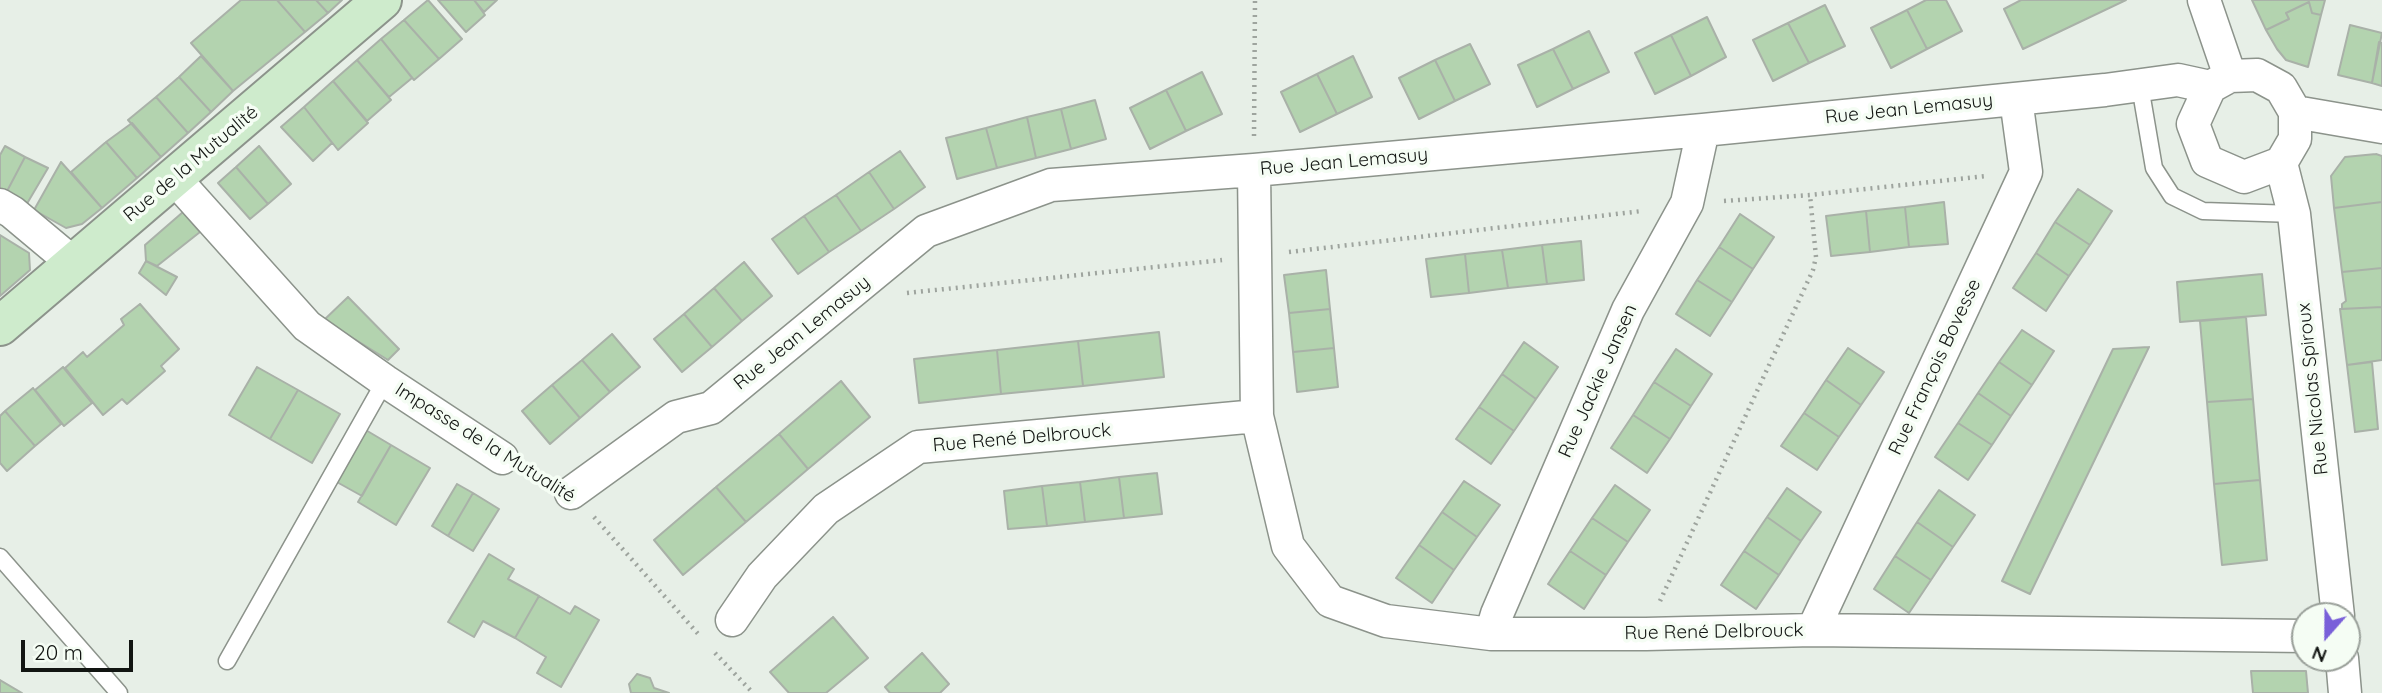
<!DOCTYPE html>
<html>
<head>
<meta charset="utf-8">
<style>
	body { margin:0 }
	#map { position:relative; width:2382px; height:693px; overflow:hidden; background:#e7efe7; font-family:Quicksand,sans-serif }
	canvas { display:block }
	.north { position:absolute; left:2291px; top:602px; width:70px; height:70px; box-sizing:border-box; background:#f5fdf4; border:2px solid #9aa09a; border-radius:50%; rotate:201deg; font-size:19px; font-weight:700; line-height:28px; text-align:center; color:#121512 }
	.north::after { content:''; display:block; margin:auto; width:24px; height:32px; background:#795fd9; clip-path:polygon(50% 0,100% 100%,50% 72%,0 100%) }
	.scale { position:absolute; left:21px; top:640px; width:112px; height:32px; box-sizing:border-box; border:4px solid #121512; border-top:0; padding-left:9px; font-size:21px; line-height:24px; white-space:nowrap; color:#121512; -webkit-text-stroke:5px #f5fdf4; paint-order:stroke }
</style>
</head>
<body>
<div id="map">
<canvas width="2382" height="693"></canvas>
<div class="north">N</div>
<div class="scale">20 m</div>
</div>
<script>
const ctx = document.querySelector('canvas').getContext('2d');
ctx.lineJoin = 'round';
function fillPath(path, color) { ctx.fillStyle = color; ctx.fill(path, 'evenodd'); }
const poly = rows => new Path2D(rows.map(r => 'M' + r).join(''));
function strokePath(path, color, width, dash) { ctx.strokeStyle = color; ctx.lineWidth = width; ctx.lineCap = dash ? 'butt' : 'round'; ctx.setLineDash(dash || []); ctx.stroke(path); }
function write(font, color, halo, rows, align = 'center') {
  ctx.font = font + ' Quicksand,sans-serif'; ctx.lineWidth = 7; ctx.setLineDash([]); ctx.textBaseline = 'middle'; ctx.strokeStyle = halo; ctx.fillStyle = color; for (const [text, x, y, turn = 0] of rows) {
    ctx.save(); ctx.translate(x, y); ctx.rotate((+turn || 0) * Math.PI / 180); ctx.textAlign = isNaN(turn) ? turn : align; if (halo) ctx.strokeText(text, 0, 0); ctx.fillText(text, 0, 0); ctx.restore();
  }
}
const building = poly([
	[241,0,277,0,305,32,233,91,191,43,241,0],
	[277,0,316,0,328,13,305,32,277,0],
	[316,0,342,0,328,13,316,0],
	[428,0,462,39,439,59,404,20,428,0],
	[438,0,474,0,485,15,466,32,438,0],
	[474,0,497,0,484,12,474,0],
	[1926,0,1946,0,1962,31,1927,49,1907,10,1926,0],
	[2021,0,2126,0,2023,49,2004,9,2021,0],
	[2252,0,2325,0,2321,15,2312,13,2309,2,2286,13,2289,19,2266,30,2252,0],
	[2309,2,2312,13,2321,15,2308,67,2286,60,2277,49,2266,30,2289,19,2286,13,2309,2],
	[1825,5,1845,46,1809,63,1788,23,1825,5],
	[1907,10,1927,49,1891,68,1871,28,1907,10],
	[1707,17,1726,57,1691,76,1671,35,1707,17],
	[404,20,439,59,414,80,381,39,404,20],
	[1788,23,1809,63,1773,81,1753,40,1788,23],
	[2350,25,2382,33,2372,83,2338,75,2350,25],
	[1589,31,1609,72,1573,89,1553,49,1589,31],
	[1671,35,1691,76,1655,94,1635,53,1671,35],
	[381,39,412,78,389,97,357,60,381,39],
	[2379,42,2382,43,2382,86,2372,83,2379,42],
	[1470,44,1490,84,1455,101,1435,60,1470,44],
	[1553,49,1573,89,1537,107,1518,65,1553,49],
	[201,56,233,91,211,112,179,77,201,56],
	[1353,56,1372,97,1337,114,1317,74,1353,56],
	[357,60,391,100,367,121,333,81,357,60],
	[1435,60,1455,101,1419,119,1399,78,1435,60],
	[1202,72,1222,114,1186,131,1166,90,1202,72],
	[1317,74,1337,114,1300,132,1281,92,1317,74],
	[179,77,211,112,188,133,156,97,179,77],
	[333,81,368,123,338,150,304,107,333,81],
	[1166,90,1186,131,1150,149,1130,108,1166,90],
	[156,97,188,133,161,157,128,120,156,97],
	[1095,100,1106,139,1071,149,1061,109,1095,100],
	[304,107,332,143,313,161,281,127,304,107],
	[1061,109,1071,149,1036,158,1027,117,1061,109],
	[1027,117,1036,158,997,168,986,128,1027,117],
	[132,123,161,157,137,178,106,142,132,123],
	[986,128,997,168,957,179,946,138,986,128],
	[106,142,137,178,102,208,71,172,106,142],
	[5,146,25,157,5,195,0,193,0,155,5,146],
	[259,146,291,184,268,204,236,167,259,146],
	[900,151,925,187,894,209,869,172,900,151],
	[2376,154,2382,156,2382,202,2334,208,2331,176,2345,157,2376,154],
	[25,157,48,168,25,207,5,195,25,157],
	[61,162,102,208,82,224,66,228,34,210,61,162],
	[236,167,268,204,250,219,218,183,236,167],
	[869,172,894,209,861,231,836,195,869,172],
	[2078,189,2112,211,2090,245,2055,222,2078,189],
	[836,195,861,231,829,252,804,216,836,195],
	[1944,202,1948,244,1909,247,1905,207,1944,202],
	[2382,202,2382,268,2342,272,2334,208,2382,202],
	[1905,207,1909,247,1870,252,1866,211,1905,207],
	[1866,211,1870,252,1831,256,1826,216,1866,211],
	[183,212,200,232,157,266,146,261,145,245,183,212],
	[1740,214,1774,237,1753,269,1719,247,1740,214],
	[804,216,829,252,798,274,772,239,804,216],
	[2055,222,2090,245,2069,276,2036,253,2055,222],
	[0,235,29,253,30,270,0,296,0,235],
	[1581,241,1584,280,1547,284,1542,245,1581,241],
	[1542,245,1547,284,1508,288,1502,250,1542,245],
	[1719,247,1753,269,1732,302,1697,280,1719,247],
	[1502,250,1508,288,1469,293,1465,254,1502,250],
	[2036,253,2069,276,2046,311,2013,288,2036,253],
	[1465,254,1469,293,1431,297,1426,259,1465,254],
	[146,261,177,277,166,295,139,273,146,261],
	[744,262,772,296,742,321,714,288,744,262],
	[2382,268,2382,307,2342,309,2342,304,2346,301,2342,272,2382,268],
	[1326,270,1330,309,1289,313,1284,275,1326,270],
	[2262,274,2266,315,2180,322,2177,282,2262,274],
	[1697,280,1732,302,1710,336,1676,314,1697,280],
	[714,288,742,321,712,347,684,314,714,288],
	[348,297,399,349,388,360,324,320,348,297],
	[140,304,179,349,161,366,165,371,127,404,122,399,103,415,65,368,83,352,87,357,124,325,121,319,140,304],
	[2382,307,2382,360,2347,365,2340,309,2382,307],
	[1330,309,1334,348,1293,352,1289,313,1330,309],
	[684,314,712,347,682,372,654,339,684,314],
	[2246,317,2253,399,2207,402,2200,321,2246,317],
	[2022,330,2054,351,2032,385,1999,362,2022,330],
	[1159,332,1164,377,1083,386,1078,341,1159,332],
	[612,334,640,367,610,392,582,360,612,334],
	[1078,341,1083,386,1001,394,997,350,1078,341],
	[1524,342,1558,367,1536,399,1502,374,1524,342],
	[2149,347,2030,594,2002,581,2113,349,2149,347],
	[1334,348,1338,387,1297,392,1293,352,1334,348],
	[1848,348,1884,372,1861,405,1826,380,1848,348],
	[1676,349,1712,374,1691,406,1654,382,1676,349],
	[997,350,1001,394,919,403,914,359,997,350],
	[582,360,610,392,580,418,552,385,582,360],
	[1999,362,2032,385,2011,416,1978,393,1999,362],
	[2372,362,2378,429,2355,432,2347,365,2372,362],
	[63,367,92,403,64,426,35,390,63,367],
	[257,367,298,390,270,439,229,415,257,367],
	[1502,374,1536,399,1514,431,1479,407,1502,374],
	[1826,380,1861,405,1839,437,1804,413,1826,380],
	[841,381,870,417,808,469,779,434,841,381],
	[1654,382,1691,406,1670,439,1633,415,1654,382],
	[552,385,580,418,550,444,522,411,552,385],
	[33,388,61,424,35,446,5,411,33,388],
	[298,390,340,414,312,463,270,439,298,390],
	[1978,393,2011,416,1992,445,1958,423,1978,393],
	[2253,399,2260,480,2214,484,2207,402,2253,399],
	[1479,407,1514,431,1491,464,1456,439,1479,407],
	[5,411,35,446,7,471,0,463,0,416,5,411],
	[1804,413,1839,437,1817,470,1781,446,1804,413],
	[1633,415,1670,439,1647,473,1611,448,1633,415],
	[1958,423,1992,445,1968,480,1935,457,1958,423],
	[364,429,391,445,362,496,335,481,364,429],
	[779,434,808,469,746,522,716,487,779,434],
	[391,445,430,468,396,525,358,502,391,445],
	[1157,473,1162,514,1124,518,1119,477,1157,473],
	[1119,477,1124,518,1085,522,1080,482,1119,477],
	[2260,480,2267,560,2222,565,2214,484,2260,480],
	[1464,481,1500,505,1477,537,1442,512,1464,481],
	[1080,482,1085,522,1047,526,1042,486,1080,482],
	[457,484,473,493,448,536,432,526,457,484],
	[1615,485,1650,510,1628,542,1592,518,1615,485],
	[1042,486,1047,526,1008,529,1004,491,1042,486],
	[716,487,746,522,683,575,654,540,716,487],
	[1787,488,1821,512,1801,541,1767,517,1787,488],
	[1939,490,1975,515,1953,547,1917,522,1939,490],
	[473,493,499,509,473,551,448,536,473,493],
	[1442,512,1477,537,1454,570,1419,545,1442,512],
	[1767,517,1801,541,1779,575,1744,551,1767,517],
	[1592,518,1628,542,1606,575,1570,551,1592,518],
	[1917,522,1953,547,1931,580,1895,556,1917,522],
	[1419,545,1454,570,1432,603,1396,578,1419,545],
	[1570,551,1606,575,1584,609,1548,584,1570,551],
	[1744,551,1779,575,1756,609,1721,585,1744,551],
	[489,554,514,569,508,579,539,596,515,638,483,621,474,637,448,622,489,554],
	[1895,556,1931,580,1909,613,1874,589,1895,556],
	[539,596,570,614,575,606,599,620,561,687,537,673,546,657,515,638,539,596],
	[833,617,868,658,826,693,789,693,770,672,833,617],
	[922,653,949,684,940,693,890,693,885,687,922,653],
	[2251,671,2306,671,2308,693,2253,693,2251,671],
	[637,674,650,678,654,688,669,693,631,693,629,684,637,674],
	[0,680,22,693,0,693,0,680]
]);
fillPath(building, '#b3d3af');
strokePath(building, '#a9b1a8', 2);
const lane = poly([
	[2140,86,2154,168,2172,196,2203,211,2294,214],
	[0,557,119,693],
	[227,661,385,381]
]);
const street = poly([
	[2204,0,2230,76],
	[2257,75,2281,88,2295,112,2295,139,2281,163,2244,177,2207,161,2193,124,2210,87,2230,76,2257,75],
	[2295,112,2382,127],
	[2281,163,2294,214,2338,616],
	[1254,170,1257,416,1288,546,1330,601,1386,621,1491,634,1646,634,1813,630,2305,636],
	[175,179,307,326,385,381,502,458],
	[0,205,12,212,73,263],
	[571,493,676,417,711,408,926,231,1051,185,1254,170,1703,130,2105,90,2178,80,2210,87],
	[732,620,762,576,826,509,918,447,1257,416],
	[1813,630,2026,172,2016,99],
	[1491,634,1497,614,1628,310,1687,203,1703,130],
	[2342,658,2345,693]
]);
const secondary = poly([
	[0,326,382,0]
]);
strokePath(lane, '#8c938b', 19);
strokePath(street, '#8c938b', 35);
strokePath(secondary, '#8c938b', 42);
strokePath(poly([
	[1254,136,1255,0],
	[1724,201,1810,195,1987,176],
	[1289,252,1642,211],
	[907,293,1222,260],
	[594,517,700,636],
	[1660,601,1813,270,1816,257,1810,195],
	[715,653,753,693]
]), '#9ea49e', 4.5, [2, 5]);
strokePath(lane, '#fff', 16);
strokePath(street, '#fff', 32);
strokePath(secondary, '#ceebcc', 38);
write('19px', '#121512', '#f5fdf4', [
	["Rue Jean Lemasuy",1909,109,-6],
	["Rue Jean Lemasuy",1344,162,-5],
	["Rue de la Mutualité",191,164,-40],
	["Rue Jean Lemasuy",802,333,-39],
	["Rue François Bovesse",1935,367,-65],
	["Rue Jackie Jansen",1598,381,-66],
	["Rue Nicolas Spiroux",2313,389,-96],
	["Rue René Delbrouck",1022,438,-5],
	["Impasse de la Mutualité",485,443,32],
	["Rue René Delbrouck",1714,632,-1]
]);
</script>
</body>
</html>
